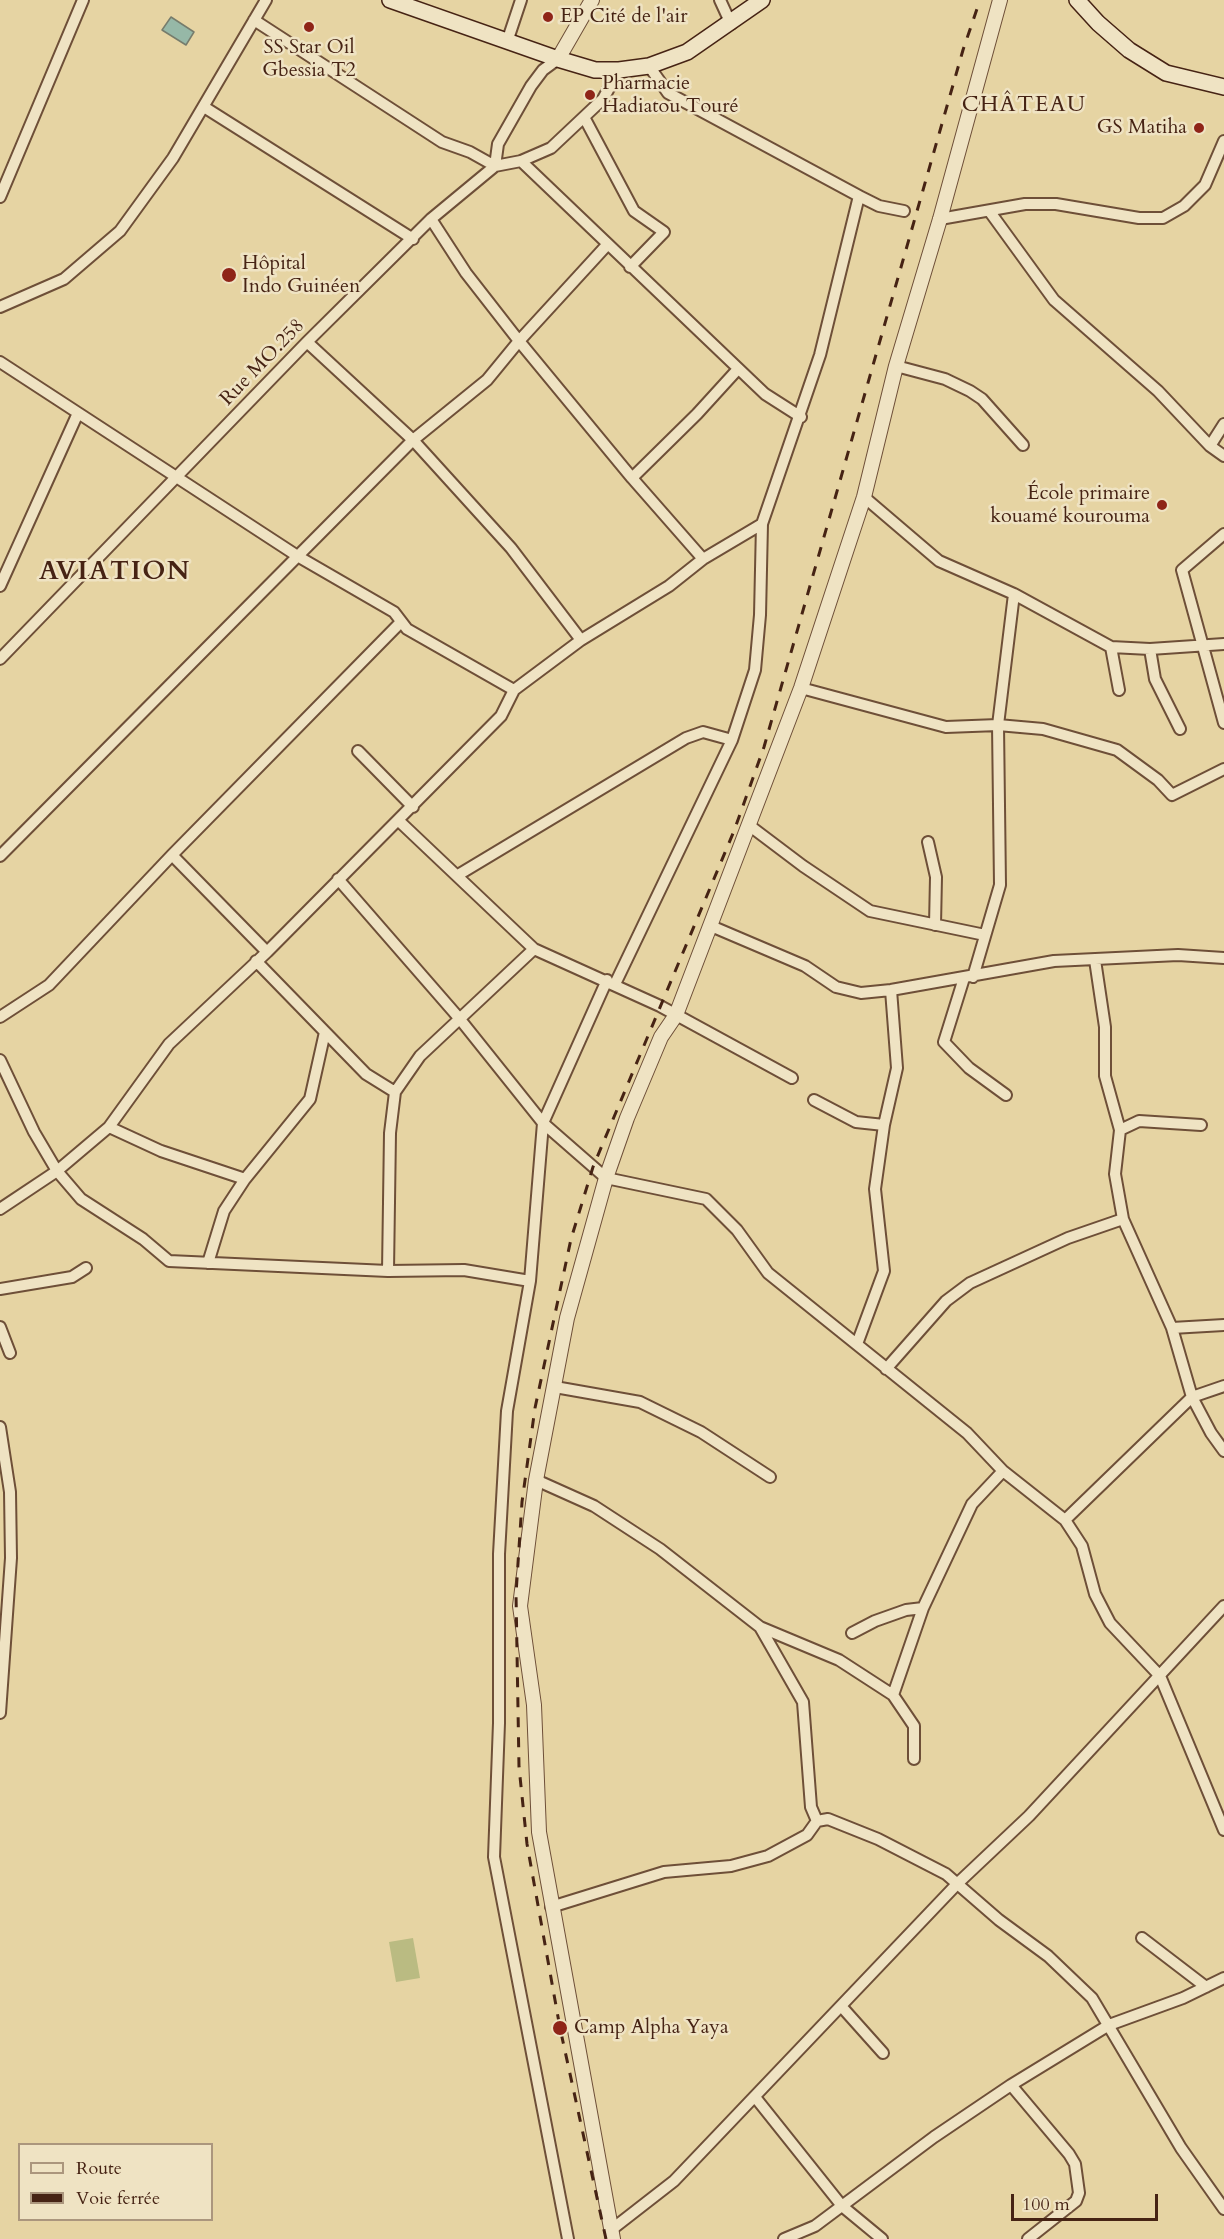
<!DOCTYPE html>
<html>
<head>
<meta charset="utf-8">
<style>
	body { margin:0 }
	#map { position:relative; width:1224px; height:2239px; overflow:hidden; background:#e6d4a3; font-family:Cardo,serif }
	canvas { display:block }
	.legend { position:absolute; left:18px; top:2143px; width:195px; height:78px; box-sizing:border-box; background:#efe3c3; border:2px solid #ab967d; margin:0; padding:8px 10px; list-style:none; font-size:18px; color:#462314 }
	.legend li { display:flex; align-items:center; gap:12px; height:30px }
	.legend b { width:30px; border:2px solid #ab967d }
	.scale { position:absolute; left:1011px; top:2194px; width:147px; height:27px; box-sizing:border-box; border:3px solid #462314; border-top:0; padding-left:8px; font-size:18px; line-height:21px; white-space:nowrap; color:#462314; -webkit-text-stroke:4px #efe3c3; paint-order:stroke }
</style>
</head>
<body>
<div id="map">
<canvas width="1224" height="2239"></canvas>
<ul class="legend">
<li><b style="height:8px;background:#efe3c3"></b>Route</li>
<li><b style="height:8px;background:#462314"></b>Voie ferrée</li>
</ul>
<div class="scale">100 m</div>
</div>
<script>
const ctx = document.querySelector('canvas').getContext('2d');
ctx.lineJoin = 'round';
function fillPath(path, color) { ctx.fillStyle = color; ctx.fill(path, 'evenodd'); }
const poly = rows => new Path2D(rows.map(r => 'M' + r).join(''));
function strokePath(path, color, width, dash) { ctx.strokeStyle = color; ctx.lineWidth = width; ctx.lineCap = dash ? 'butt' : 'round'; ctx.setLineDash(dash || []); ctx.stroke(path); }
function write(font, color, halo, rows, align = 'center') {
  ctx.font = font + ' Cardo,serif'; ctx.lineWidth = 5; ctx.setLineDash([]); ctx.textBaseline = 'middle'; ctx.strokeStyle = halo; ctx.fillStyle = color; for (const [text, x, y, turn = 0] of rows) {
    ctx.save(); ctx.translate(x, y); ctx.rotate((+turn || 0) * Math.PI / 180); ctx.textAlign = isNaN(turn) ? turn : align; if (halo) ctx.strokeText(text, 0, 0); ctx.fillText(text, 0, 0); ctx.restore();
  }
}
fillPath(poly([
	[413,1938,420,1978,396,1982,389,1942]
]), '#babb82');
const water = poly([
	[171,17,194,32,186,45,162,30,171,17]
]);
fillPath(water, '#96b8a7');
strokePath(water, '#767c6c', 1.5);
const minor = poly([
	[720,0,731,24],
	[254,20,442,142,470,152,495,166,498,144,531,86,543,70,558,59],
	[507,42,521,0],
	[204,107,413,239],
	[584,117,634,211,664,232,630,267],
	[521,161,765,394,801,417],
	[859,196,879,206,904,211],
	[0,197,83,0],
	[990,212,1054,300,1158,391,1210,446,1224,456],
	[431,219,466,273,519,341,632,478,703,559],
	[940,219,1025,204,1056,204,1139,218,1163,218,1184,206,1205,185,1224,141],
	[0,307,64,279,120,231,173,158,266,0],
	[307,342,413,440,511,548,581,640],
	[0,362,299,557,394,612,407,629,514,690],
	[896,366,945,379,970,391,982,399,1023,445],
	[1210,446,1224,424],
	[632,478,697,414,738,369],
	[864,497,939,561,1014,594,1111,647,1150,649,1224,644],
	[1224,534,1182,570,1224,723],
	[0,586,78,413],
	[1111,647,1119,690],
	[1150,649,1155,679,1180,729],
	[0,659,307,342,431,219,495,166,521,161,551,148,603,99,619,70],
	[801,688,946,727,998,725,1043,729,1117,750,1158,780,1172,795,1224,769],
	[358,751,413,807],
	[399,821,534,949,660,1006,792,1078],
	[750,826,803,866,870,911,985,935],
	[928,842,936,877,935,925],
	[172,855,267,952],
	[0,856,413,440,487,380,519,341,607,245],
	[458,875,686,738,703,732,732,740],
	[338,879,459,1018,543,1123,606,1178,706,1199,737,1230,768,1273,967,1433,1003,1471,1065,1520,1082,1546,1095,1594,1110,1623,1160,1676,1224,1830],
	[711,926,805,966,836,987,861,993,891,990,1054,961,1178,955,1224,958],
	[1095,960,1105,1027,1105,1076,1120,1130,1115,1174,1123,1219,1172,1328,1192,1397,1211,1433,1224,1451],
	[256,961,366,1074,395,1092],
	[973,977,1000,885,998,725,1014,594],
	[964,978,944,1042,969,1068,1006,1095],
	[615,984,732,740,755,670,760,615,762,524,820,355,859,196,668,93,649,66],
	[0,1017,49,985,172,855,401,622],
	[0,1060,34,1132,57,1171,81,1199,143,1239,169,1261,388,1271,464,1270,530,1281],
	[814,1100,856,1122,884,1125],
	[109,1127,161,1151,245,1179],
	[1120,1130,1139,1121,1201,1125],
	[0,1209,57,1171,109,1127,169,1044,267,952,501,716,514,690,581,640,669,586,703,559,762,524],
	[208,1263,224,1211,245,1179,310,1099,325,1032],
	[388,1271,390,1133,395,1092,420,1056,534,949],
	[0,1289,72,1277,86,1268],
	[0,1327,10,1353],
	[1172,1328,1224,1325],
	[857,1344,884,1271,875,1189,884,1125,897,1068,891,990],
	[886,1369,946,1301,970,1283,1068,1238,1123,1219],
	[555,1387,640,1402,701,1432,770,1477],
	[0,1427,10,1492,11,1558,0,1713],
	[536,1480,594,1506,660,1549,760,1627,803,1702,811,1807,817,1821],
	[1065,1520,1192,1397,1224,1386],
	[760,1627,839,1660,893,1695,914,1726,914,1759],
	[852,1633,875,1621,906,1610,923,1608],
	[893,1695,923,1608,972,1504,1003,1471],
	[551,1907,664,1872,731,1866,768,1856,807,1835,817,1821,828,1819,878,1839,946,1874,999,1920,1048,1956,1092,1998,1181,2148,1224,2209],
	[1142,1938,1206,1987],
	[841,2006,883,2053],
	[1011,2085,1069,2154,1075,2164,1079,2193,1076,2201,1028,2239],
	[755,2097,842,2206,882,2239],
	[611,2230,674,2181,958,1883,1029,1816,1224,1606],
	[568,2239,494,1857,499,1723,499,1554,507,1411,530,1281,543,1123,607,980],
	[784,2239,815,2226,934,2137,1011,2085,1109,2025,1183,1998,1224,1978]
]);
const tertiary = poly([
	[558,59,592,0],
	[613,2239,539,1832,534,1705,520,1606,536,1480,567,1318,606,1178,627,1118,661,1037,676,1015,801,688,864,497,896,366,940,219,1000,0]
]);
const secondary = poly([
	[390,0,558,59,595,70,619,70,649,66,687,52,762,0],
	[1077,0,1098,23,1129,50,1166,73,1224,87]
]);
strokePath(minor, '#6e4f38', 14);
strokePath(tertiary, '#6e4f38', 16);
strokePath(secondary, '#462314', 18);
strokePath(minor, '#efe3c3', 10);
strokePath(tertiary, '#efe3c3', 14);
strokePath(secondary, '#efe3c3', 15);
strokePath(poly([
	[606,2239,560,2028,527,1844,519,1767,516,1594,522,1502,535,1408,571,1239,593,1167,734,831,764,747,963,50,980,0]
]), '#462314', 3, [10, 10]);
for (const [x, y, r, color] of [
	[548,17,6,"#8f2418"],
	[309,27,6,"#8f2418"],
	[590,95,6,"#8f2418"],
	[1199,128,6,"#8f2418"],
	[229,275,8,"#8f2418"],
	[1162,505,6,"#8f2418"],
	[560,2028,8,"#8f2418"]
]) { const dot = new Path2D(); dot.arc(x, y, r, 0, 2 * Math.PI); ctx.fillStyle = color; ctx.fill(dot); strokePath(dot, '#efe3c3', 2); }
write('20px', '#462314', '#efe3c3', [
	["EP Cité de l'air",560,17],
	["SS Star Oil",309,48,"center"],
	["Gbessia T2",309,71,"center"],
	["Pharmacie",602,84],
	["Hadiatou Touré",602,107],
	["GS Matiha",1187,128,"right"],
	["Hôpital",242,264],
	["Indo Guinéen",242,287],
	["École primaire",1150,494,"right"],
	["kouamé kourouma",1150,517,"right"],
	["Camp Alpha Yaya",574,2028]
], 'left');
write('20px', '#462314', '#efe3c3', [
	["Rue MO.258",263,363,-46]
]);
ctx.letterSpacing = '1.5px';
write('22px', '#462314', '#efe3c3', [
	["CHÂTEAU",1024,106]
]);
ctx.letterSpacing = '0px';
ctx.letterSpacing = '1.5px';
write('bold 26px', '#462314', '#efe3c3', [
	["AVIATION",115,573]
]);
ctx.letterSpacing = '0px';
</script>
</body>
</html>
